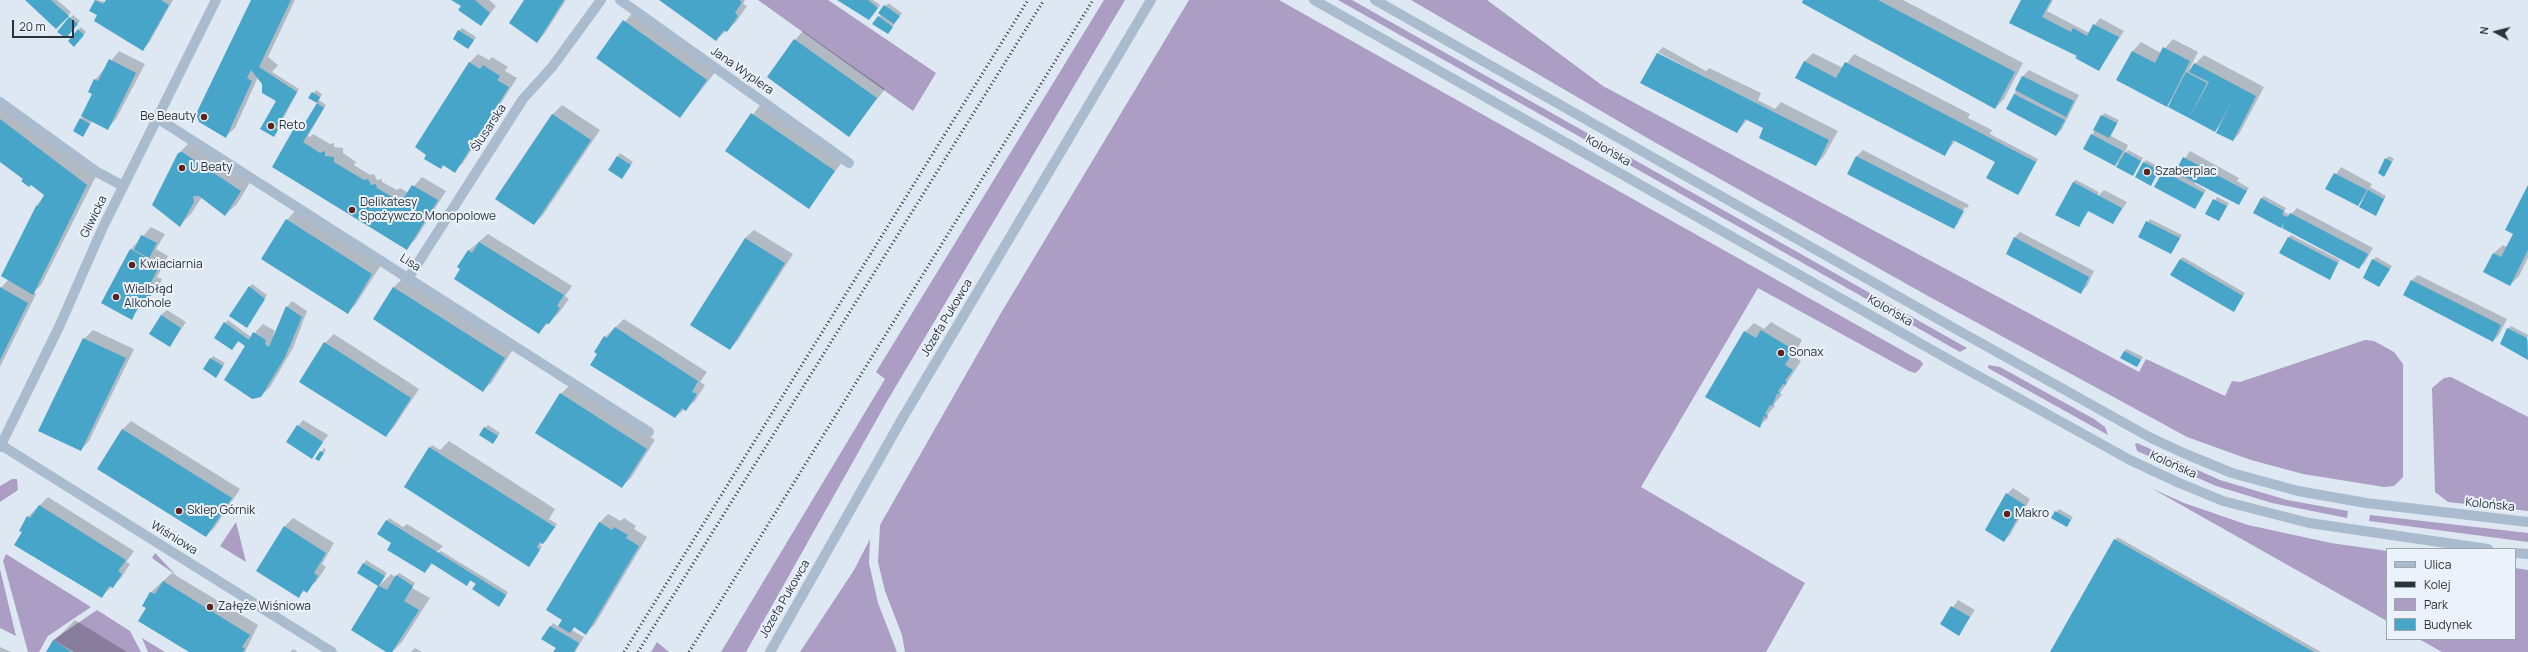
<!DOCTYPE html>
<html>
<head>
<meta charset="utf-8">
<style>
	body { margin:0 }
	#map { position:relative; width:2528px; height:652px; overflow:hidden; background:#dee8f3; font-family:Manrope,sans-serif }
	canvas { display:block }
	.legend { position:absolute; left:2386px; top:548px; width:130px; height:92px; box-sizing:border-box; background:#ebf2fb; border:1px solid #9da6ad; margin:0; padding:5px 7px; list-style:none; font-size:12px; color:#293439 }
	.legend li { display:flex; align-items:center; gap:8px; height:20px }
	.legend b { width:20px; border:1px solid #9da6ad }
	.north { position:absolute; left:2476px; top:12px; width:40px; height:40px; -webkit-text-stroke:3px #ebf2fb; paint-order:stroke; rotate:277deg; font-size:11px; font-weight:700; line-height:16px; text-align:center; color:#293439 }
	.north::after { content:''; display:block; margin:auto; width:14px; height:18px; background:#293439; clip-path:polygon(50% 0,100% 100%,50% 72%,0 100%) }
	.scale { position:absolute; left:12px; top:20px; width:62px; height:18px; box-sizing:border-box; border:2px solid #293439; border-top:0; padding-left:5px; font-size:12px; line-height:14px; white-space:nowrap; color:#293439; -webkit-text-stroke:3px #ebf2fb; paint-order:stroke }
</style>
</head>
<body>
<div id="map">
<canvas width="2528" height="652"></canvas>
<ul class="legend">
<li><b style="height:5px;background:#a9bbcc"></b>Ulica</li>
<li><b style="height:5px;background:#293439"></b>Kolej</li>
<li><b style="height:11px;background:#ab9dc3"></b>Park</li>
<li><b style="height:11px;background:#47a5c9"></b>Budynek</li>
</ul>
<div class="north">N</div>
<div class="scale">20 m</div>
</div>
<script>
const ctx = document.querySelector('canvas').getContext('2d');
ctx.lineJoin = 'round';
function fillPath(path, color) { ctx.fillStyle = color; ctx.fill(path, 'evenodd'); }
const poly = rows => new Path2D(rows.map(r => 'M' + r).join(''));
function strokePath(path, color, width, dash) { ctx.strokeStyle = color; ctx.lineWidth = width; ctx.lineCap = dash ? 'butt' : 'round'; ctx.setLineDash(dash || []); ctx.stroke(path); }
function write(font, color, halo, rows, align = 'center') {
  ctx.font = font + ' Manrope,sans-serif'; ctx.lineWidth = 4; ctx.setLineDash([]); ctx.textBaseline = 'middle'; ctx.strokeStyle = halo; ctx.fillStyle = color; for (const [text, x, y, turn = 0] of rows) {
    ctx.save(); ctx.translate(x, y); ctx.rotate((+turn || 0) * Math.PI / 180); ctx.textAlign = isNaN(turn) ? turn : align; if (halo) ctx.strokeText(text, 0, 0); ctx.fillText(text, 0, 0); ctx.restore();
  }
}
fillPath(poly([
	[758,0,828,0,936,73,913,111],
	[1104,0,1125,0,886,403,746,652,721,652,885,379,876,372],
	[1189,0,1279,0,1921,361,1923,364,1919,370,1915,373,1909,371,1758,288,1641,487,1805,583,1766,652,905,652,902,635,885,591,878,562,880,525,1001,313],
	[1338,0,1352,0,1967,348,1960,352],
	[1411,0,1487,0,1603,86,2139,372,2146,359,2225,396,2232,381,2240,382,2365,340,2374,341,2394,352,2403,364,2403,477,2394,486,2384,487,2303,474,2251,460,2187,437,1928,296,1649,139],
	[1988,365,2000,367,2094,419,2105,427,2108,435,1988,368],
	[2451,377,2528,417,2528,511,2448,502,2435,492,2432,388,2444,378],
	[2137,443,2220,480,2287,500,2348,511,2347,518,2272,503,2216,486,2137,451,2135,444],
	[12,479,17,479,18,490,0,502,0,486],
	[2151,488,2184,503,2248,525,2331,543,2387,551,2387,621],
	[2370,515,2528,533,2528,542,2369,521],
	[236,522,246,562,220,546],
	[870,539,869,563,871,572,878,603,897,652,800,652,854,570],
	[155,553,176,575,152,558],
	[6,554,91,607,48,636,39,652,28,652,3,561],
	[2515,568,2528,570,2528,652,2442,652,2419,639,2515,639],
	[0,569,16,636,0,628],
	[97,610,130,631,141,652,74,652,53,640],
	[142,638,165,652,148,652],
	[657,642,669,652,651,652]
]), '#ab9dc3');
fillPath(poly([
	[26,0,57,0,71,12,56,28],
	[96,0,106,2,107,0,173,0,149,43,143,49,90,10],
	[253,0,295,0,268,57,278,65,272,72,299,89,274,136,277,101,258,77,235,128,226,136],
	[453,0,489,0,496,6,481,25,462,6],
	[525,0,566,0,545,33,537,42],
	[661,0,745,0,743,4,747,6,736,22,716,40],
	[840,0,873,0,880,5,872,16],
	[1804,0,1903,0,2023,63,2004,99,1995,108],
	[2022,0,2053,0,2047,11,2089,33,2100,18,2124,31,2099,70,2078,55],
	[888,3,902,13,890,30,879,17],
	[633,12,716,71,680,117,597,58],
	[73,15,80,21,68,34,70,18],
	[81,27,86,32,77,43,69,41],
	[462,28,476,37,471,45,459,31],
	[803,31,885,89,849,135,795,40],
	[2173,39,2198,52,2189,70,2204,55,2264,87,2239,134,2233,140,2221,124,2215,131,2193,112,2188,117,2173,99,2166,105,2118,80,2133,51,2141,42,2161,53],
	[1663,47,1706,71,1709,68,1761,93,1758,100,1775,109,1781,102,1838,131,1824,156,1816,165,1766,124,1748,119,1737,132,1641,83,1658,53,1704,77,1658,52],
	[119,51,145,64,116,119,108,128,92,121,83,136,81,119,93,93,95,80],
	[1813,53,1843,68,1854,54,1970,114,1968,118,1992,130,1990,134,2038,159,2021,191,2018,194,1996,161,1956,140,1944,155,1804,62],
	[478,54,489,60,492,57,508,67,505,71,517,78,463,163,454,171,444,165,441,168,469,63],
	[2029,70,2079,95,2062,129,2056,135,2007,109,2023,76],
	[316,90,322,94,319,100,326,105,308,136,310,137,313,134,330,144,334,143,334,147,343,148,343,153,356,162,354,165,370,175,374,174,377,180,382,179,382,182,397,190,400,188,408,193,422,177,446,191,415,240,406,248,285,173,298,124,301,121,305,124,318,103,310,98],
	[0,103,96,176,41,285,34,292,36,294,0,367,0,289,8,280,36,206,45,195,0,160],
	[761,104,843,161,808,207,726,151],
	[562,105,600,130,543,215,534,224,497,199,553,114],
	[2104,113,2119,120,2111,136,2128,145,2124,154,2128,150,2143,158,2133,175,2122,159,2115,165,2092,135],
	[190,142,252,179,237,204,225,215,202,197,191,214,180,225,178,154],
	[1863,150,1969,205,1960,221,1954,227,1849,173,1857,156],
	[1965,207,1967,208,1959,222,1957,222],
	[2190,151,2239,178,2237,181,2249,188,2238,204,2196,182,2195,184,2206,190,2195,208,2156,187,2164,171,2166,169,2175,173],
	[620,153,633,162,622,178,609,170],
	[2389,156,2394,159,2384,175,2386,159],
	[2146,160,2161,168,2151,184,2144,162],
	[2341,167,2372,184,2370,187,2386,196,2376,214,2364,198,2358,205,2327,188],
	[2076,180,2099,192,2097,197,2104,190,2127,202,2113,223,2089,210,2079,226,2073,182],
	[2528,188,2528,258,2519,276,2510,285,2494,253,2503,245,2507,247,2514,234],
	[2264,196,2286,208,2284,212,2290,215,2297,208,2373,248,2365,262,2359,268,2286,222,2281,227,2261,199],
	[2217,197,2229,203,2219,220,2207,214],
	[295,211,381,265,356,304,347,313,287,220],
	[2150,219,2182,235,2173,250,2139,236],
	[151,227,165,234,156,249,168,256,157,277,162,279,155,293,145,301,131,318,102,303,131,249],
	[754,230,793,254,738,340,730,349,745,238],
	[2020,232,2094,271,2087,286,2081,292,2014,238],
	[488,234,572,286,565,296,569,299,558,314,539,332,462,269,468,251],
	[2291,235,2340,260,2329,279,2288,238],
	[2183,257,2245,293,2236,308,2234,310,2180,260],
	[2376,257,2392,266,2379,286,2373,260],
	[2418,275,2507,319,2499,335,2493,341,2412,280],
	[402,279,513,349,492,382,483,390,393,288],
	[252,284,267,295,247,327,250,287],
	[292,301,307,311,293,348,270,387,261,396,246,345,239,341,232,349,225,323,228,320,251,337,263,324,275,331,273,335,275,336,287,307],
	[167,310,186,322,170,346,161,315],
	[624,319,707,372,700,382,705,385,695,401,675,417,599,354,605,337],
	[1771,322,1802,340,1793,356,1801,361,1783,389,1780,393,1782,395,1774,404,1775,406,1768,414,1768,418,1759,426,1745,332,1754,323,1764,329],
	[2511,326,2528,335,2526,341,2528,339,2528,358,2519,354,2508,329],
	[93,330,134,349,89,441,81,450,84,339],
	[334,334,419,389,394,427,385,436,325,343],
	[2127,349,2143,357,2137,366,2124,351],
	[213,356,225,363,218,374,204,369],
	[570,385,655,440,631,478,622,486,537,432,561,394],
	[303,420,328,435,312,457,298,426],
	[131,421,240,489,215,527,206,536,122,430],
	[488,425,500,433,495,440,485,428],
	[449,441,555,509,549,519,557,524,546,541,540,545,542,547,529,565,411,475,432,445,440,450],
	[324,448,326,450,319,460,317,458],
	[2013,488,2030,499,2010,535,2004,541,2007,494],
	[48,497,134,551,126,562,130,564,121,578,101,597,23,532,28,517],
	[2059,509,2073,517,2067,525,2056,512],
	[608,514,621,521,624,518,636,526,634,529,647,537,595,624,586,633,575,627,572,630,584,637,575,652,555,652,560,644,543,639,553,623,559,627,563,619,599,523],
	[293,518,334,543,322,564,326,567,316,582,298,596,284,527],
	[389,518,403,527,407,524,443,546,435,554,441,551,508,592,502,603,499,605,471,580,467,585,433,563,425,572,392,543,387,521],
	[2117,537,2321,652,2051,652],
	[366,560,387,573,381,582,359,573],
	[172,573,258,625,245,652,191,652,144,605,151,592],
	[399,573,415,583,412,588,430,598,402,642,392,652,388,652,352,630,379,586,391,574,395,577],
	[1958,600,1975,610,1958,635,1941,624],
	[75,620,127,652,48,652,54,641],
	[0,647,11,652,0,652],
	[415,648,422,652,411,652],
	[293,649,298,652,290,652]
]), '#0003');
fillPath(poly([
	[25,0,51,0,69,16,56,29],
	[95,0,103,4,106,0,161,0,169,5,143,51,94,21,97,15,89,11],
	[251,0,291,0,259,67,297,92,276,128,278,130,274,137,260,129,276,101,262,93,262,84,251,70,247,78,252,81,226,138,199,122,196,114],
	[451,0,475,0,490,13,481,26,458,10,461,6],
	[524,0,564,0,537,43,509,23],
	[659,0,739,0,742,2,735,13,738,16,727,32,724,30,716,41],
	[837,0,868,0,878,8,869,20],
	[1803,0,1878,0,2015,72,1995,109,1802,3],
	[2021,0,2051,0,2042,17,2071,32,2073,28,2087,36,2093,24,2119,37,2099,71,2075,58,2077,56,2009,23],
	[884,5,900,16,894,24,878,13],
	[878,16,893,27,888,34,872,24],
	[69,17,78,24,66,38,57,32],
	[623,20,707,80,680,118,596,58],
	[78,29,84,35,74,47,68,41],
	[458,30,474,40,468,49,453,39],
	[794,39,877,98,849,137,767,77],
	[2163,47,2190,61,2167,107,2116,80,2132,51,2155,63],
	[1657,53,1829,140,1816,166,1759,138,1763,128,1745,119,1737,133,1640,83],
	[109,59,136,73,108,130,81,116,92,94,88,92,94,79,98,81],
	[1804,61,1836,78,1845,62,2036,162,2018,195,1986,178,1995,162,1978,153,1953,140,1945,156,1795,78],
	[469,62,480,69,483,65,500,76,497,80,509,87,455,173,443,165,441,169,424,159,426,155,415,147],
	[2194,63,2256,96,2233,141,2216,133,2231,103,2215,132,2189,118,2209,82,2189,72],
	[2186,72,2207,83,2189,118,2168,107],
	[2022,76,2074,101,2066,117,2015,90],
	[312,92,320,97,317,103,324,108,303,142,320,153,325,151,325,156,334,157,334,162,364,180,368,179,371,185,376,184,377,188,401,202,412,185,438,200,407,250,272,167,297,123,303,126,317,103,308,98],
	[2014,94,2065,120,2056,136,2006,109],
	[751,113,835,171,809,209,725,151],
	[552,114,591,140,534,225,495,199],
	[2101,115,2117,123,2109,138,2093,130],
	[80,118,90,124,83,137,73,131],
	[0,119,87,185,33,295,1,276,36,206,38,206,44,195,31,185,29,187,21,181,23,179,0,162],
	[2091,134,2123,151,2115,166,2083,149],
	[182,152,241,191,225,216,199,196,193,196,194,202,180,227,152,205,178,153],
	[2125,152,2141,161,2133,176,2116,167],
	[617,156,631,165,622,179,608,170],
	[1856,156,1964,211,1954,229,1847,174],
	[2183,157,2247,191,2239,205,2175,172],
	[2385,158,2392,162,2384,177,2378,173],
	[2143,162,2159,170,2151,186,2135,177],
	[2163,171,2204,193,2195,209,2154,187],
	[2334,173,2367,190,2358,206,2325,189],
	[2073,182,2122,208,2113,224,2088,211,2079,227,2055,215],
	[2528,185,2528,250,2510,286,2483,272,2493,253,2501,257,2513,234,2505,230],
	[2368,190,2384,199,2376,216,2359,207],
	[2261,198,2284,211,2282,215,2288,217,2290,213,2368,254,2359,269,2282,228,2285,222,2281,228,2253,213],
	[2213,199,2227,206,2219,221,2205,214],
	[286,219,372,274,348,314,261,259],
	[2146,221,2180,238,2171,254,2138,237],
	[141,235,157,243,149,258,134,250],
	[2014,237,2089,277,2081,294,2006,254],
	[2288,237,2338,263,2330,280,2279,253],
	[745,238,785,263,730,350,690,325],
	[479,242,564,295,557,306,560,308,549,324,546,323,539,334,454,279,460,269,457,267,468,250,472,253],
	[130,249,160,265,149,286,154,289,146,303,141,301,132,320,101,303],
	[2180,259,2243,296,2234,312,2170,275],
	[2372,259,2390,269,2379,287,2363,278],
	[2411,280,2501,325,2493,342,2403,295],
	[249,286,265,299,247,328,229,316],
	[0,287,28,303,0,360],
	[393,287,505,358,483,392,373,319],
	[286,306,302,317,285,357,261,397,252,399,224,380,245,346,238,341,232,350,214,338,224,322,249,340,253,332,266,340,265,344,269,347],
	[161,315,181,328,170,347,149,334],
	[615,327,698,381,692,392,697,394,686,411,682,408,675,418,590,365,597,354,594,352,604,336,607,338],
	[2507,328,2527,338,2528,360,2500,344],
	[1761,330,1794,350,1785,365,1793,370,1785,381,1787,382,1785,385,1783,384,1778,391,1780,393,1777,394,1772,406,1770,405,1765,414,1767,415,1766,418,1764,416,1760,428,1705,397,1744,331,1756,338],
	[83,338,126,358,81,451,38,431],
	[324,342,411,398,386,437,299,382],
	[2124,351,2141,360,2137,367,2120,358],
	[210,358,223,366,216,378,203,369],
	[560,393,647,449,622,488,535,433],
	[297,425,323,442,312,459,286,442],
	[484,427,498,436,493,444,479,435],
	[122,429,232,498,206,537,97,469],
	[429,447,555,527,543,544,540,542,538,545,537,547,540,550,529,567,404,487],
	[320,451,324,453,319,461,315,459],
	[2006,493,2025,505,2004,542,1985,530],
	[39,505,126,560,118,571,122,574,113,588,109,586,102,598,14,545,22,532,19,531,27,516,30,518],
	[2055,511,2071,520,2067,527,2051,518],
	[386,520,506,595,499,607,472,589,476,584,470,580,467,586,431,563,425,573,387,550,391,543,377,534],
	[599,522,612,530,614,527,628,535,626,538,639,546,586,635,574,627,570,633,558,626,562,620,546,610],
	[284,526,326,553,314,573,318,576,307,593,303,590,299,598,256,571],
	[2114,539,2314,652,2050,652],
	[363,563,385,576,379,586,387,590,396,575,413,586,404,601,419,610,392,652,386,652,351,630,378,586,357,573],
	[163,581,250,635,242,647,245,649,243,652,189,652,138,621,146,608,142,606,150,592,155,594],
	[1951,606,1970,617,1959,636,1940,624],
	[550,626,579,643,574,652,553,652,556,648,541,639],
	[53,640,72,652,46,652]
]), '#47a5c9');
strokePath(poly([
	[620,0,849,163],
	[1314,0,1955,363,2130,460,2177,482,2223,501,2309,523,2488,549],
	[1375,0,1961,332,2151,438,2188,455,2232,473,2298,491,2366,503,2528,522],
	[0,102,97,172,123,186],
	[157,118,649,432],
	[409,277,523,99,552,67,601,0],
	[2515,553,2528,554]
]), '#a9bbcc', 10);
strokePath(poly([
	[1,445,332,652],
	[0,447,59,327,103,227,216,0],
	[770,652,902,419,1151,0]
]), '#a9bbcc', 10);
strokePath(poly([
	[624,652,1028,0],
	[638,652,1044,0],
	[689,652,1093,0]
]), '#293439', 3, [1, 3]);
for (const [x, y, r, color] of [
	[204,117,4,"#5c241d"],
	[271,126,4,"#5c241d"],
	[182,168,4,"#5c241d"],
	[2147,172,4,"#5c241d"],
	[352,210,4,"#5c241d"],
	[132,265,4,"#5c241d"],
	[116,297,4,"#5c241d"],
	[1781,353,4,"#5c241d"],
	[179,511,4,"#5c241d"],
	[2007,514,4,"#5c241d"],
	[210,607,4,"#5c241d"]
]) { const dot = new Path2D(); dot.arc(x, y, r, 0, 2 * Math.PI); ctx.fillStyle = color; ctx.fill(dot); strokePath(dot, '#ebf2fb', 1.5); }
write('12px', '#293439', '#ebf2fb', [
	["Jana Wyplera",742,71,35],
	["Ślusarska",489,128,-57],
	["Kolońska",1608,151,30],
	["Gliwicka",94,217,-64],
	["Lisa",410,263,32],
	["Kolońska",1890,311,30],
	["Józefa Pukowca",947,318,-59],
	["Kolońska",2173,465,24],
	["Kolońska",2490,505,6],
	["Wiśniowa",174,538,32],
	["Józefa Pukowca",785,599,-60]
]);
write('12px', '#293439', '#ebf2fb', [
	["Be Beauty",196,117,"right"],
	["Reto",279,126],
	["U Beaty",190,168],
	["Szaberplac",2155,172],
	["Delikatesy",360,203],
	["Spożywczo Monopolowe",360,217],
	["Kwiaciarnia",140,265],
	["Wielbłąd",124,290],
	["Alkohole",124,304],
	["Sonax",1789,353],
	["Sklep Górnik",187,511],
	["Makro",2015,514],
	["Załęże Wiśniowa",218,607]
], 'left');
</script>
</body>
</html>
